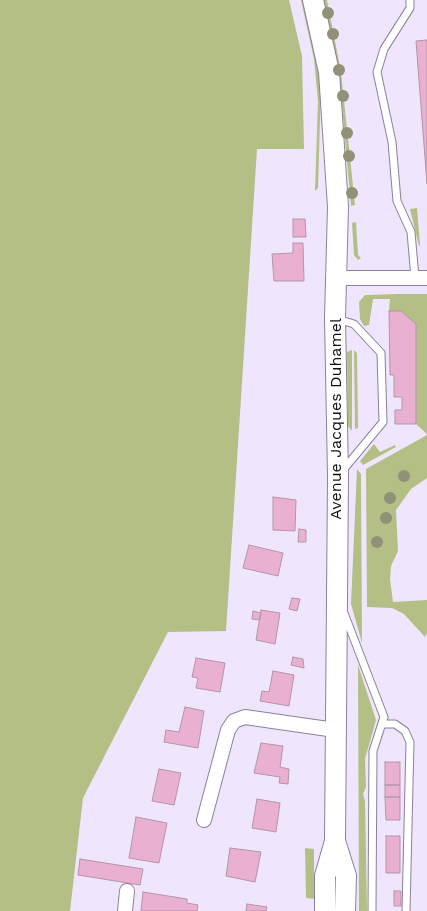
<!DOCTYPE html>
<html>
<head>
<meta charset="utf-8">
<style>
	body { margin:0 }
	canvas { display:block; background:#efe6fe }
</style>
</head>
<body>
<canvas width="427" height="911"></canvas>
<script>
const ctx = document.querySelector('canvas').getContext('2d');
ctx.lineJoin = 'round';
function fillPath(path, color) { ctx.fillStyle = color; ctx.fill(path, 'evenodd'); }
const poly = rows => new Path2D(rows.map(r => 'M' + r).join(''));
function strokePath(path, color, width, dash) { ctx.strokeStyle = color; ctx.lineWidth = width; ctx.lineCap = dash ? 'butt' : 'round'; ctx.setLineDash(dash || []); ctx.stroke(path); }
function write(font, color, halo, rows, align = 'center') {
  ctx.font = font + ' "Work Sans",sans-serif'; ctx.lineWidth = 4; ctx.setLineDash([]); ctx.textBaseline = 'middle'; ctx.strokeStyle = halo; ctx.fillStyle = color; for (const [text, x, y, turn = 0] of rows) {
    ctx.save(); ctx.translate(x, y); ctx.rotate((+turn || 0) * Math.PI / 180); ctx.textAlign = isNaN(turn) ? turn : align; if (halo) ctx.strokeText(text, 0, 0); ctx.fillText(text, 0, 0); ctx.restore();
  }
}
fillPath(poly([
	[0,0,289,0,302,56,304,149,257,149,226,631,168,632,83,798,70,911,0,911],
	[301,0,305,0,321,85,318,188,315,191,318,101,314,59],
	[323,0,327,0,341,72,355,205,351,206,342,105],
	[417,208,420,245,419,246,410,209],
	[356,222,358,255,361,258,358,260,354,255,352,223],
	[399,294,427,294,427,434,416,424,416,324,401,311,389,311,390,299,373,299,369,325,364,326,360,319,359,302,365,295],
	[352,350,352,430,351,430,348,426,347,352],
	[354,350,357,353,358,428,355,429],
	[427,435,427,478,411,489,396,510,398,551,391,566,390,579,393,602,427,600,427,633,425,637,404,614,392,608,367,607,366,469],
	[374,444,380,452,395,445,396,447,363,465,360,461],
	[357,469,361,474,362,643,351,604],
	[358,665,376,720,365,759,366,787,363,794,365,801,367,911,359,911],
	[305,848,314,849,314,899,306,898]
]), '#b3bf85');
const building = poly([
	[427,40,427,184,416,41,427,40],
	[293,219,305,219,306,237,293,237,293,219],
	[293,243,303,243,304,281,274,281,272,254,293,253,293,243],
	[389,311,401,311,416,324,416,424,395,424,395,410,402,410,402,397,394,397,394,375,390,375,389,311],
	[273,497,296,500,295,531,273,530,273,497],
	[299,529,306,530,306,542,298,542,299,529],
	[249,545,283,553,278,576,243,568,249,545],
	[292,598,300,599,297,611,289,609,292,598],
	[261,610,280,613,275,644,256,640,261,610],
	[253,611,261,613,260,620,252,619,253,611],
	[293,657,303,659,304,668,291,665,293,657],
	[196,658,225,663,220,692,196,688,198,678,192,677,196,658],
	[273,671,294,675,289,706,260,701,262,691,269,692,273,671],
	[185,707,204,711,198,748,164,742,166,730,179,732,185,707],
	[261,743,283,746,280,767,289,769,288,784,279,783,280,777,254,773,261,743],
	[385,762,400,762,400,785,385,785,385,762],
	[159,769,181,773,174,805,152,801,159,769],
	[385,785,400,785,400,797,385,797,385,785],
	[385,797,400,797,400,820,386,820,385,797],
	[257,799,280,803,276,832,252,828,257,799],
	[136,817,167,823,159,863,129,858,136,817],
	[386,836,400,836,400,873,386,873,386,836],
	[230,848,261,852,255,882,226,876,230,848],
	[80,859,143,869,140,885,78,875,80,859],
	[394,891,401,891,401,906,394,906,394,891],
	[143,892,187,899,187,903,198,905,197,911,141,911,143,892],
	[247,904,267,907,266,911,246,911,247,904]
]);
fillPath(building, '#eab0d1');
strokePath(building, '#b395a6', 1);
const lane = poly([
	[410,0,410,8,384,49,377,72,392,142,397,201,411,232,415,278],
	[337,319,354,324,381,353,383,422,343,470],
	[344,613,384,717,373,751,372,911],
	[383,724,395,724,405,731,410,742,406,911]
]);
const street = poly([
	[337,278,427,278],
	[204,820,228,730,234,721,245,717,335,730],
	[125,911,127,891]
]);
const secondary = poly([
	[313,0,329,72,338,207,335,318,338,476,335,841,325,876,325,911],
	[335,841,346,876,345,911]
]);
strokePath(lane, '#8b809b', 9);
strokePath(street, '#8b809b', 16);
strokePath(secondary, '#8b809b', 22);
strokePath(lane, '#fff', 7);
strokePath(street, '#fff', 14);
strokePath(secondary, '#fff', 20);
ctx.fillStyle = '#909176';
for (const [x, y] of [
	[328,13],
	[333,34],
	[339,70],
	[343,96],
	[347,133],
	[349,156],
	[352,193],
	[404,476],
	[390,498],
	[386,518],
	[377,542]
]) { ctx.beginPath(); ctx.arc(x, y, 6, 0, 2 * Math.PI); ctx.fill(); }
write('16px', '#120e17', '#fff', [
	["Avenue Jacques Duhamel",336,419,-90]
]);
</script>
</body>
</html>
